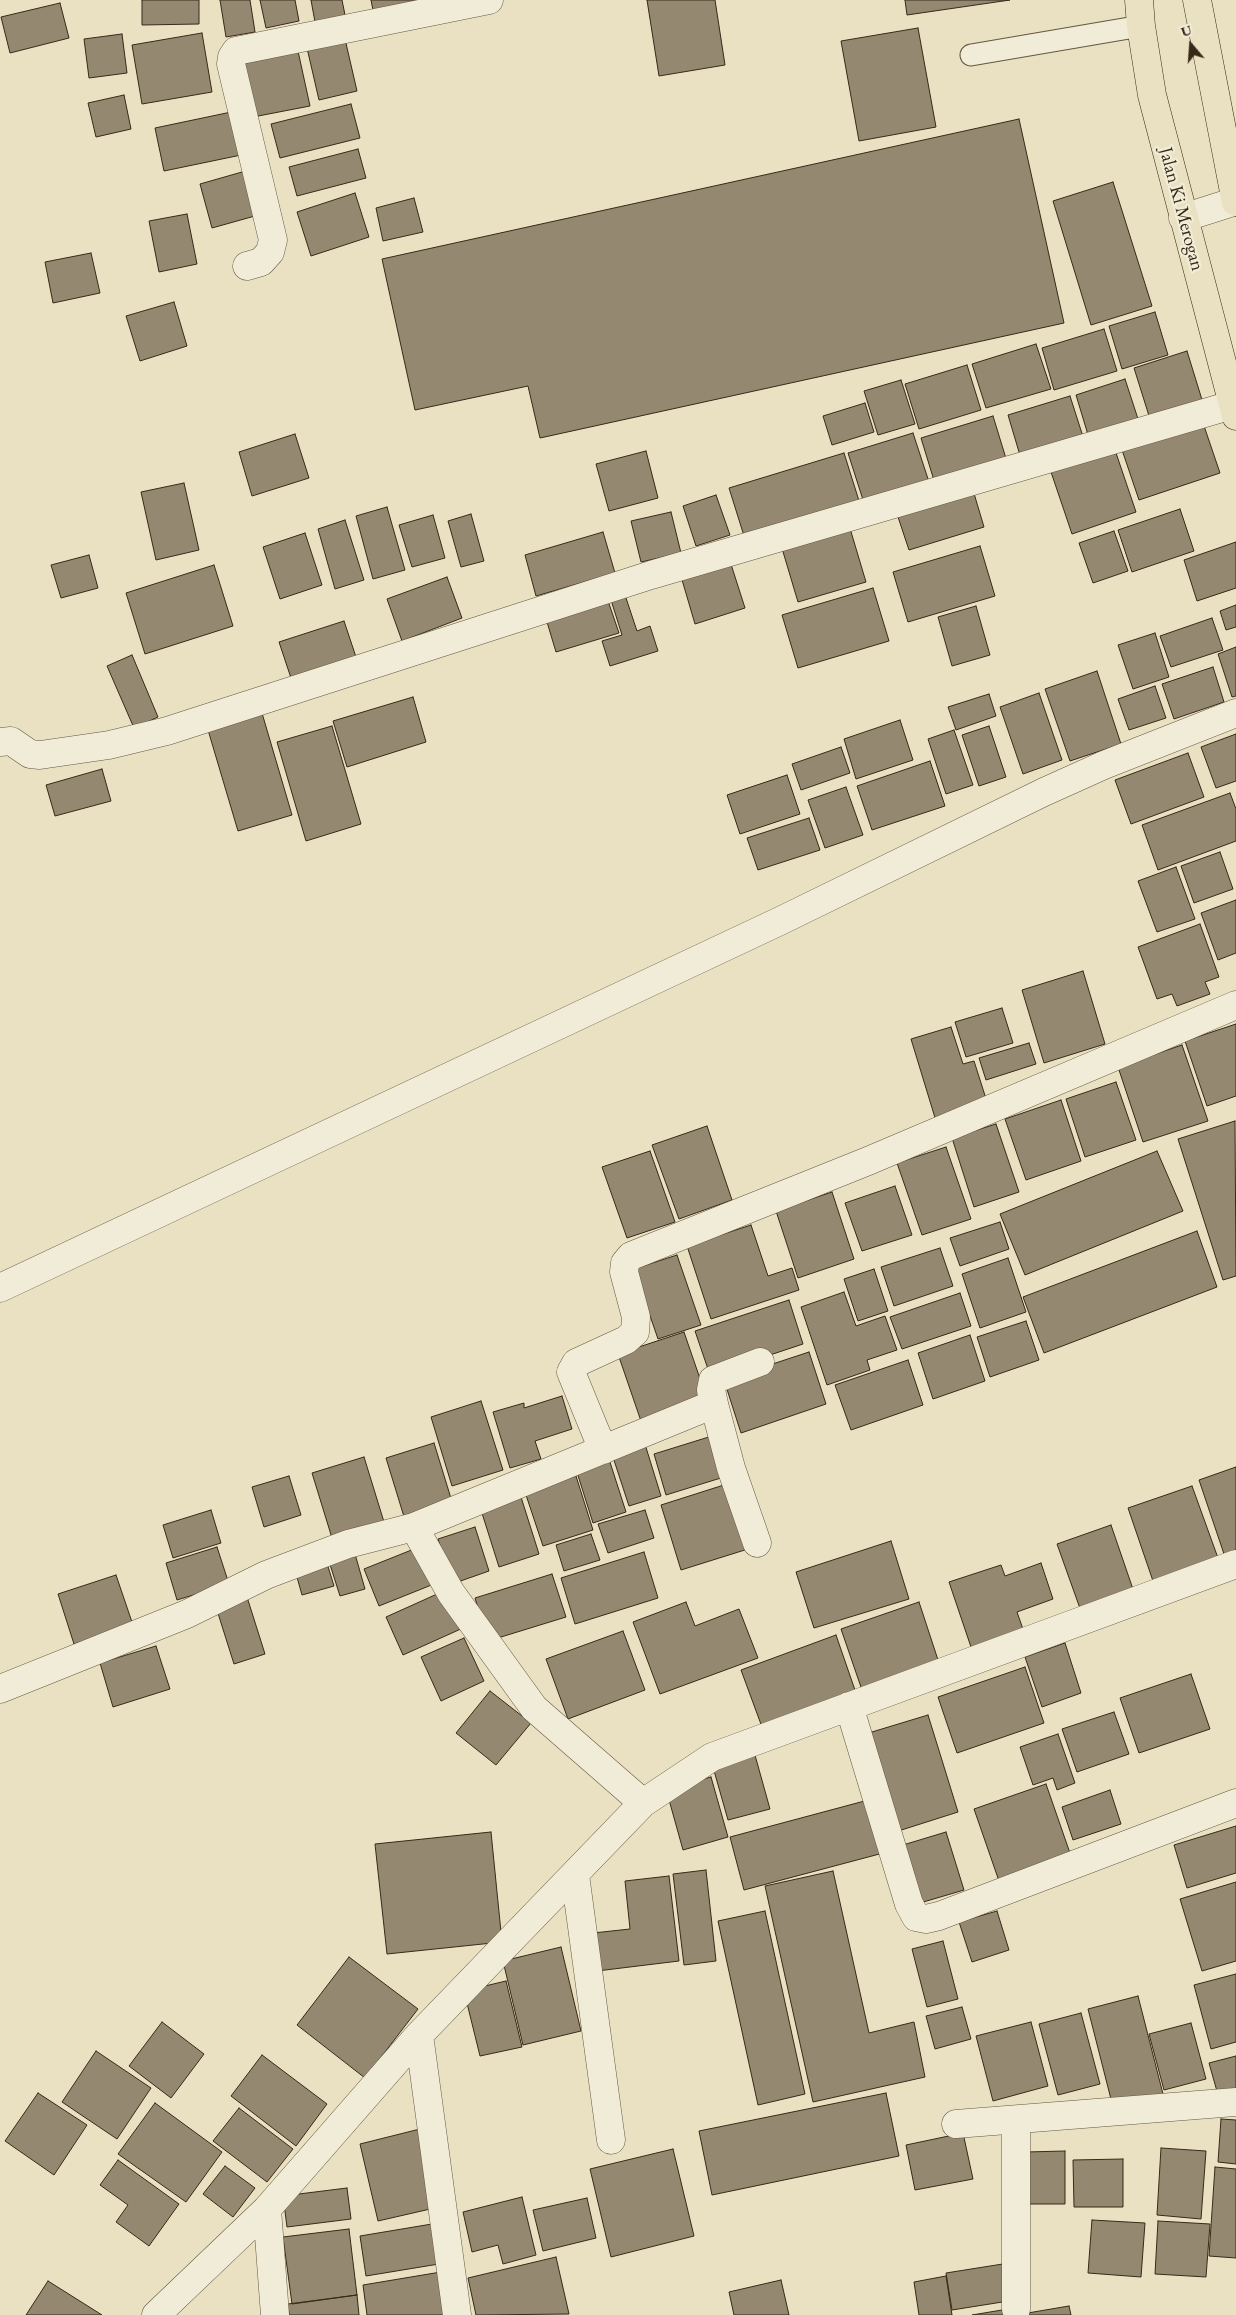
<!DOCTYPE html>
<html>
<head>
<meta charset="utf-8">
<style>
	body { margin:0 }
	#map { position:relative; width:1236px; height:2315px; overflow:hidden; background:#eae1c2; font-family:"EB Garamond",serif }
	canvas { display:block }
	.north { position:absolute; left:1166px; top:20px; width:50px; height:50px; -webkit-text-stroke:4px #f1ecd7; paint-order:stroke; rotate:342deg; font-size:14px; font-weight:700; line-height:20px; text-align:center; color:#372918 }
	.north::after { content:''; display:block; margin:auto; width:18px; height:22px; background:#372918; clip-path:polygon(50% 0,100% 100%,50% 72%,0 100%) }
</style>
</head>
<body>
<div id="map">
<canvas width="1236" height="2315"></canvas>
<div class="north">U</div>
</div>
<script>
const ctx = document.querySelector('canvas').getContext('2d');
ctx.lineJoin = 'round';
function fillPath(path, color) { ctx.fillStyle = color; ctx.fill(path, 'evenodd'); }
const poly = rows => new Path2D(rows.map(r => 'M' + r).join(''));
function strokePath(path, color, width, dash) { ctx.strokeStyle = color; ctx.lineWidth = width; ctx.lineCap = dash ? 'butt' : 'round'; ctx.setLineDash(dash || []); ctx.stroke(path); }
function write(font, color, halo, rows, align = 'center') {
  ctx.font = font + ' "EB Garamond",serif'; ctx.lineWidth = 4.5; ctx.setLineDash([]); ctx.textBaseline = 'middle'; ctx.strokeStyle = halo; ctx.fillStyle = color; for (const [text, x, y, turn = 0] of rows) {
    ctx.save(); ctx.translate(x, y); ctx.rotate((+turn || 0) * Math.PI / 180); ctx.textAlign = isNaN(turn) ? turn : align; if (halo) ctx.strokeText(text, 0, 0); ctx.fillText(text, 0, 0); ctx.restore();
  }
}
const building = poly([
	[142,0,199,0,199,24,142,25,142,0],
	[220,0,250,0,255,32,226,37,220,0],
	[260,0,295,0,299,21,266,28,260,0],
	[311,0,342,0,345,15,315,22,311,0],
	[371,0,436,0,373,10,371,0],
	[647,0,715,0,725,65,659,76,647,0],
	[905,0,1010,0,907,15,905,0],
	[60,3,69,38,10,53,1,17,60,3],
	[918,28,936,127,859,141,841,41,918,28],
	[202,33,212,92,142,104,132,45,202,33],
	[122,34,127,73,89,78,84,39,122,34],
	[345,39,357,91,319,100,307,48,345,39],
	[298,51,310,106,253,117,242,64,298,51],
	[124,95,131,129,96,137,88,103,124,95],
	[351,104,360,138,280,158,271,124,351,104],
	[236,111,246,154,164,171,155,128,236,111],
	[1019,119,1064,323,540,438,528,386,415,410,382,259,1019,119],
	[358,149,366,178,297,196,289,167,358,149],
	[249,170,262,214,212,228,200,184,249,170],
	[1113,182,1152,306,1091,325,1053,201,1113,182],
	[355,193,369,237,311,256,297,212,355,193],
	[414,198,423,232,383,241,376,208,414,198],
	[187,214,197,264,159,272,149,221,187,214],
	[91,253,100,293,53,303,45,262,91,253],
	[174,302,187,346,140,361,126,316,174,302],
	[1155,312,1168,355,1122,369,1109,326,1155,312],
	[1104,329,1117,371,1054,390,1042,348,1104,329],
	[1036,344,1051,389,986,408,972,364,1036,344],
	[1187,351,1203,403,1150,419,1134,368,1187,351],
	[967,365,981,410,919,429,905,384,967,365],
	[1125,379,1139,422,1089,438,1076,395,1125,379],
	[901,380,915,424,878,435,864,391,901,380],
	[1070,396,1085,443,1022,462,1008,415,1070,396],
	[865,403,874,432,832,445,823,416,865,403],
	[993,416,1008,465,936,487,921,438,993,416],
	[1201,417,1220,473,1139,500,1120,444,1201,417],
	[913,433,929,482,864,503,848,453,913,433],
	[295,434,309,478,252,496,239,452,295,434],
	[1114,447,1136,512,1072,534,1050,469,1114,447],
	[646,451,658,498,609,511,596,464,646,451],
	[844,453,860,504,745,539,729,488,844,453],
	[184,483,199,550,156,560,141,492,184,483],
	[973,490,984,527,909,550,897,514,973,490],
	[716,495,730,535,696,546,683,506,716,495],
	[387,507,405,570,373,579,356,516,387,507],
	[1180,509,1194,551,1132,572,1118,530,1180,509],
	[671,512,681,553,641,562,631,521,671,512],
	[471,514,484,561,461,567,448,521,471,514],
	[433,515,445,558,412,567,399,525,433,515],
	[345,520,364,580,335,589,318,529,345,520],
	[849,525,866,582,798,602,781,545,849,525],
	[1114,531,1128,571,1093,583,1079,543,1114,531],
	[603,532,615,573,536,596,525,555,603,532],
	[305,533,322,585,280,599,263,547,305,533],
	[1236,542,1236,588,1197,601,1184,560,1236,542],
	[980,546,995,596,908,622,893,572,980,546],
	[89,555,98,588,61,598,51,565,89,555],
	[729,558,745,608,695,624,680,573,729,558],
	[214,565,233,626,145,654,126,593,214,565],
	[447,577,462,618,402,641,387,599,447,577],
	[873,588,889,641,798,668,782,615,873,588],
	[605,592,619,633,556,652,544,612,605,592],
	[625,595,637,631,650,626,658,651,610,666,602,641,622,635,611,600,625,595],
	[1236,605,1236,627,1226,630,1220,611,1236,605],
	[976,606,990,655,952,666,938,617,976,606],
	[1212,618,1223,650,1171,667,1160,636,1212,618],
	[344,621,356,657,291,678,279,642,344,621],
	[1155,633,1169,677,1133,689,1118,645,1155,633],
	[1236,647,1236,696,1232,697,1218,654,1236,647],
	[132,655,158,717,134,728,107,666,132,655],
	[1213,667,1224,702,1174,719,1162,684,1213,667],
	[1097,671,1121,744,1070,761,1045,689,1097,671],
	[1155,686,1166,718,1129,730,1118,699,1155,686],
	[1039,693,1062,760,1023,774,1000,707,1039,693],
	[989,694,996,716,956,730,948,707,989,694],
	[413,697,426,742,347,767,333,721,413,697],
	[262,713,292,815,238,831,208,730,262,713],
	[900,720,913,760,856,779,844,739,900,720],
	[332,726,361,824,306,841,277,742,332,726],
	[989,726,1006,777,979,786,962,735,989,726],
	[954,730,973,785,946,794,928,739,954,730],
	[1236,734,1236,781,1216,788,1201,747,1236,734],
	[841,747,850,773,801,790,792,764,841,747],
	[1188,753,1204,797,1131,824,1115,780,1188,753],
	[930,761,945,806,872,830,857,786,930,761],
	[102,769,111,801,55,816,46,785,102,769],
	[787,775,800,814,740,834,727,795,787,775],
	[846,787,863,835,825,848,808,800,846,787],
	[1230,793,1236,809,1236,841,1158,870,1142,825,1230,793],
	[809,818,820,850,758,870,747,838,809,818],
	[1220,852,1233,889,1194,903,1181,866,1220,852],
	[1176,867,1195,919,1157,932,1138,881,1176,867],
	[1236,900,1236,953,1218,960,1201,913,1236,900],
	[1200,924,1219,977,1205,982,1210,994,1177,1006,1172,994,1157,999,1138,947,1200,924],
	[1083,971,1105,1044,1044,1063,1022,990,1083,971],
	[1002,1008,1013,1043,966,1057,955,1022,1002,1008],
	[1236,1024,1236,1096,1207,1106,1185,1041,1236,1024],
	[951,1027,963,1064,974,1061,988,1105,936,1121,911,1039,951,1027],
	[1029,1043,1036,1064,986,1080,979,1058,1029,1043],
	[1182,1045,1208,1121,1143,1142,1118,1067,1182,1045],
	[1116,1082,1136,1140,1085,1157,1066,1099,1116,1082],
	[1061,1100,1081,1161,1026,1180,1005,1119,1061,1100],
	[1235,1121,1236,1276,1223,1280,1178,1139,1235,1121],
	[996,1124,1019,1192,974,1207,952,1138,996,1124],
	[707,1126,732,1200,679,1219,652,1145,707,1126],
	[946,1147,971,1219,922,1235,897,1163,946,1147],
	[650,1151,675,1222,627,1238,602,1167,650,1151],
	[1157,1151,1183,1211,1025,1275,1000,1214,1157,1151],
	[895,1186,912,1235,862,1251,845,1203,895,1186],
	[832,1192,854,1259,798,1278,776,1211,832,1192],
	[1000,1222,1009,1249,960,1266,950,1238,1000,1222],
	[751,1225,768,1276,792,1268,799,1290,711,1319,687,1246,751,1225],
	[1197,1231,1217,1287,1044,1353,1023,1297,1197,1231],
	[940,1248,953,1286,894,1306,881,1267,940,1248],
	[677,1255,701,1325,658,1339,634,1269,677,1255],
	[1008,1258,1026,1312,980,1328,962,1274,1008,1258],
	[874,1269,888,1311,858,1321,844,1279,874,1269],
	[844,1292,856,1326,885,1316,897,1350,867,1360,870,1370,827,1385,801,1307,844,1292],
	[960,1293,971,1326,902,1349,890,1317,960,1293],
	[789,1300,803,1344,710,1375,695,1331,789,1300],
	[1026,1321,1039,1360,990,1377,977,1337,1026,1321],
	[684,1332,708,1402,642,1424,618,1354,684,1332],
	[970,1335,985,1381,933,1399,918,1353,970,1335],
	[809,1352,826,1404,741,1433,724,1380,809,1352],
	[908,1360,923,1405,851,1430,835,1385,908,1360],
	[562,1396,572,1429,535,1441,541,1459,510,1468,493,1412,524,1403,524,1408,562,1396],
	[481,1401,503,1470,452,1486,431,1417,481,1401],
	[712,1436,724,1477,666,1495,654,1454,712,1436],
	[644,1441,661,1496,629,1506,611,1451,644,1441],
	[434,1443,453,1505,405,1520,386,1458,434,1443],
	[608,1456,626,1512,593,1523,575,1466,608,1456],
	[364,1457,384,1522,332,1538,312,1473,364,1457],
	[1236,1467,1236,1550,1224,1554,1199,1480,1236,1467],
	[289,1476,301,1515,264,1527,252,1487,289,1476],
	[576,1476,593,1530,543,1546,525,1492,576,1476],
	[727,1484,748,1549,681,1570,661,1505,727,1484],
	[1192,1486,1218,1558,1153,1581,1128,1508,1192,1486],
	[521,1497,539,1554,499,1567,481,1510,521,1497],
	[211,1510,221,1543,173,1558,163,1525,211,1510],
	[645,1510,654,1538,608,1553,598,1524,645,1510],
	[1111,1525,1135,1595,1082,1614,1057,1544,1111,1525],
	[475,1527,489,1571,452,1584,438,1539,475,1527],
	[591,1534,600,1560,564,1571,556,1545,591,1534],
	[891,1541,909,1599,814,1628,796,1572,891,1541],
	[217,1547,229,1584,177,1600,166,1563,217,1547],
	[353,1547,365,1589,340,1596,327,1555,353,1547],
	[419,1547,434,1584,379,1606,364,1569,419,1547],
	[644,1552,658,1598,575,1624,561,1578,644,1552],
	[326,1560,334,1586,302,1595,295,1570,326,1560],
	[1041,1563,1053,1599,1017,1612,1024,1632,972,1650,949,1582,1001,1565,1005,1576,1041,1563],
	[552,1574,566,1617,488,1641,475,1598,552,1574],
	[116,1575,133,1625,74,1644,58,1594,116,1575],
	[446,1590,463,1628,403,1655,386,1617,446,1590],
	[247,1597,265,1654,234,1664,216,1607,247,1597],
	[686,1602,695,1626,739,1609,758,1658,660,1694,633,1622,686,1602],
	[919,1602,939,1663,862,1690,841,1629,919,1602],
	[623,1631,645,1690,568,1719,546,1659,623,1631],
	[836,1635,856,1693,762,1727,741,1670,836,1635],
	[464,1638,484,1681,441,1701,421,1657,464,1638],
	[1065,1643,1081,1693,1042,1707,1025,1657,1065,1643],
	[156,1646,170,1689,113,1707,100,1663,156,1646],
	[1025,1667,1044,1723,957,1753,938,1697,1025,1667],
	[1191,1674,1210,1729,1139,1753,1120,1698,1191,1674],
	[490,1691,531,1723,496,1765,456,1733,490,1691],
	[1114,1712,1129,1754,1077,1772,1062,1729,1114,1712],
	[928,1715,958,1812,892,1833,862,1735,928,1715],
	[1058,1734,1075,1783,1057,1790,1053,1778,1033,1785,1020,1747,1058,1734],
	[753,1748,770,1809,728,1820,711,1760,753,1748],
	[711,1777,728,1837,683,1850,666,1789,711,1777],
	[1046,1784,1071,1856,999,1881,974,1809,1046,1784],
	[1110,1790,1121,1824,1073,1840,1062,1807,1110,1790],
	[872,1799,887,1852,744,1890,730,1837,872,1799],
	[1236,1826,1236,1873,1187,1888,1174,1845,1236,1826],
	[491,1832,502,1942,387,1954,375,1844,491,1832],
	[946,1832,964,1890,920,1903,903,1845,946,1832],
	[706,1870,716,1961,684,1965,673,1874,706,1870],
	[833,1871,869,2033,914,2022,925,2077,813,2102,765,1886,833,1871],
	[669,1876,679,1961,597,1971,593,1933,630,1929,625,1881,669,1876],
	[1236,1882,1236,1961,1202,1971,1180,1899,1236,1882],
	[765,1911,805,2094,758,2105,718,1921,765,1911],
	[997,1911,1009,1950,972,1962,959,1922,997,1911],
	[943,1941,958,1999,927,2007,912,1949,943,1941],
	[561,1947,581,2031,523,2045,503,1961,561,1947],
	[349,1957,418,2009,365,2078,297,2025,349,1957],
	[1236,1974,1236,2042,1211,2049,1194,1985,1236,1974],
	[506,1981,522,2047,480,2056,464,1991,506,1981],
	[1138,1996,1163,2094,1113,2107,1088,2009,1138,1996],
	[962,2007,971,2039,935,2049,926,2016,962,2007],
	[1081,2013,1100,2084,1058,2095,1039,2024,1081,2013],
	[162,2022,204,2054,171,2098,129,2066,162,2022],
	[1031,2022,1048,2086,993,2101,976,2036,1031,2022],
	[1191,2023,1206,2079,1164,2090,1149,2034,1191,2023],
	[96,2051,151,2088,117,2139,62,2102,96,2051],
	[262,2055,327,2104,296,2146,231,2096,262,2055],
	[1236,2056,1236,2097,1220,2102,1209,2063,1236,2056],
	[38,2093,87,2125,54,2175,5,2141,38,2093],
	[886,2093,899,2156,712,2195,699,2131,886,2093],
	[155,2103,222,2152,186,2202,118,2154,155,2103],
	[239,2108,293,2149,267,2182,213,2141,239,2108],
	[1221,2119,1236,2120,1236,2164,1218,2162,1221,2119],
	[420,2129,439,2207,378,2221,360,2144,420,2129],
	[963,2133,973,2179,915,2190,906,2145,963,2133],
	[1161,2148,1206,2151,1201,2219,1157,2215,1161,2148],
	[673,2149,694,2236,611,2257,590,2169,673,2149],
	[1065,2151,1065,2204,1027,2204,1026,2152,1065,2151],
	[1123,2159,1123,2207,1074,2207,1073,2160,1123,2159],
	[118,2160,179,2204,149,2246,116,2222,128,2205,100,2185,118,2160],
	[225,2166,255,2188,233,2217,203,2194,225,2166],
	[1215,2167,1236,2169,1236,2258,1209,2256,1215,2167],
	[347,2188,351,2219,287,2227,283,2196,347,2188],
	[522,2197,536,2255,503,2264,498,2245,472,2252,463,2212,522,2197],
	[587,2198,596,2238,543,2251,533,2210,587,2198],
	[1092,2220,1145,2223,1141,2277,1088,2273,1092,2220],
	[1158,2221,1210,2224,1206,2277,1155,2274,1158,2221],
	[438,2223,445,2263,366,2276,360,2236,438,2223],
	[349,2229,357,2295,292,2304,283,2237,349,2229],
	[556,2257,569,2314,476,2315,468,2278,556,2257],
	[1009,2263,1015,2300,952,2310,946,2273,1009,2263],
	[441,2272,448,2315,367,2315,363,2285,441,2272],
	[946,2276,952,2315,919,2315,914,2282,946,2276],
	[781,2280,789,2315,734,2315,729,2292,781,2280],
	[48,2281,102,2315,26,2315,48,2281],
	[357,2295,359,2315,289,2315,288,2304,357,2295],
	[1069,2306,1071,2315,1016,2315,1069,2306],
	[1008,2309,1009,2315,972,2315,1008,2309]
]);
fillPath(building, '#948970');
strokePath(building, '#372918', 1);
const service = poly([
	[971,55,1141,26]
]);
const minor = poly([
	[1183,218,1236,201],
	[247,266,261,262,270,252,273,240,231,64,232,57,236,51,489,0],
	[0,742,11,741,30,754,40,755,109,745,167,731,651,575,1232,405],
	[0,1288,780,921,1044,792,1104,765,1236,713],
	[714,1404,711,1390,713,1380,760,1362],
	[603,1450,571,1372,576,1363,626,1340,635,1332,636,1317,624,1272,625,1263,631,1256,868,1161,1236,1005],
	[0,1689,187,1614,266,1575,348,1544,414,1527],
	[849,1706,909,1904,916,1917,926,1919,939,1916,1236,1803],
	[643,1803,534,1708,451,1593,414,1527,714,1404,731,1468,757,1543],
	[575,1875,611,2140],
	[419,2035,457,2315],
	[1016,2120,1016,2309],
	[956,2124,1236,2102],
	[267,2209,275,2315],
	[156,2315,267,2209,419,2035,643,1803,712,1757,1236,1564]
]);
const trunk = poly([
	[1139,0,1141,26,1152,95,1236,416],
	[1197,0,1236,202]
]);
strokePath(service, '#645742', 23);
strokePath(minor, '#645742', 29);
strokePath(trunk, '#372918', 29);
strokePath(service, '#f1ecd7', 21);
strokePath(minor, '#f1ecd7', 28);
strokePath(trunk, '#eae1c2', 28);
write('19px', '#372918', '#f1ecd7', [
	["Jalan Ki Merogan",1181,209,75]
]);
</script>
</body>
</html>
